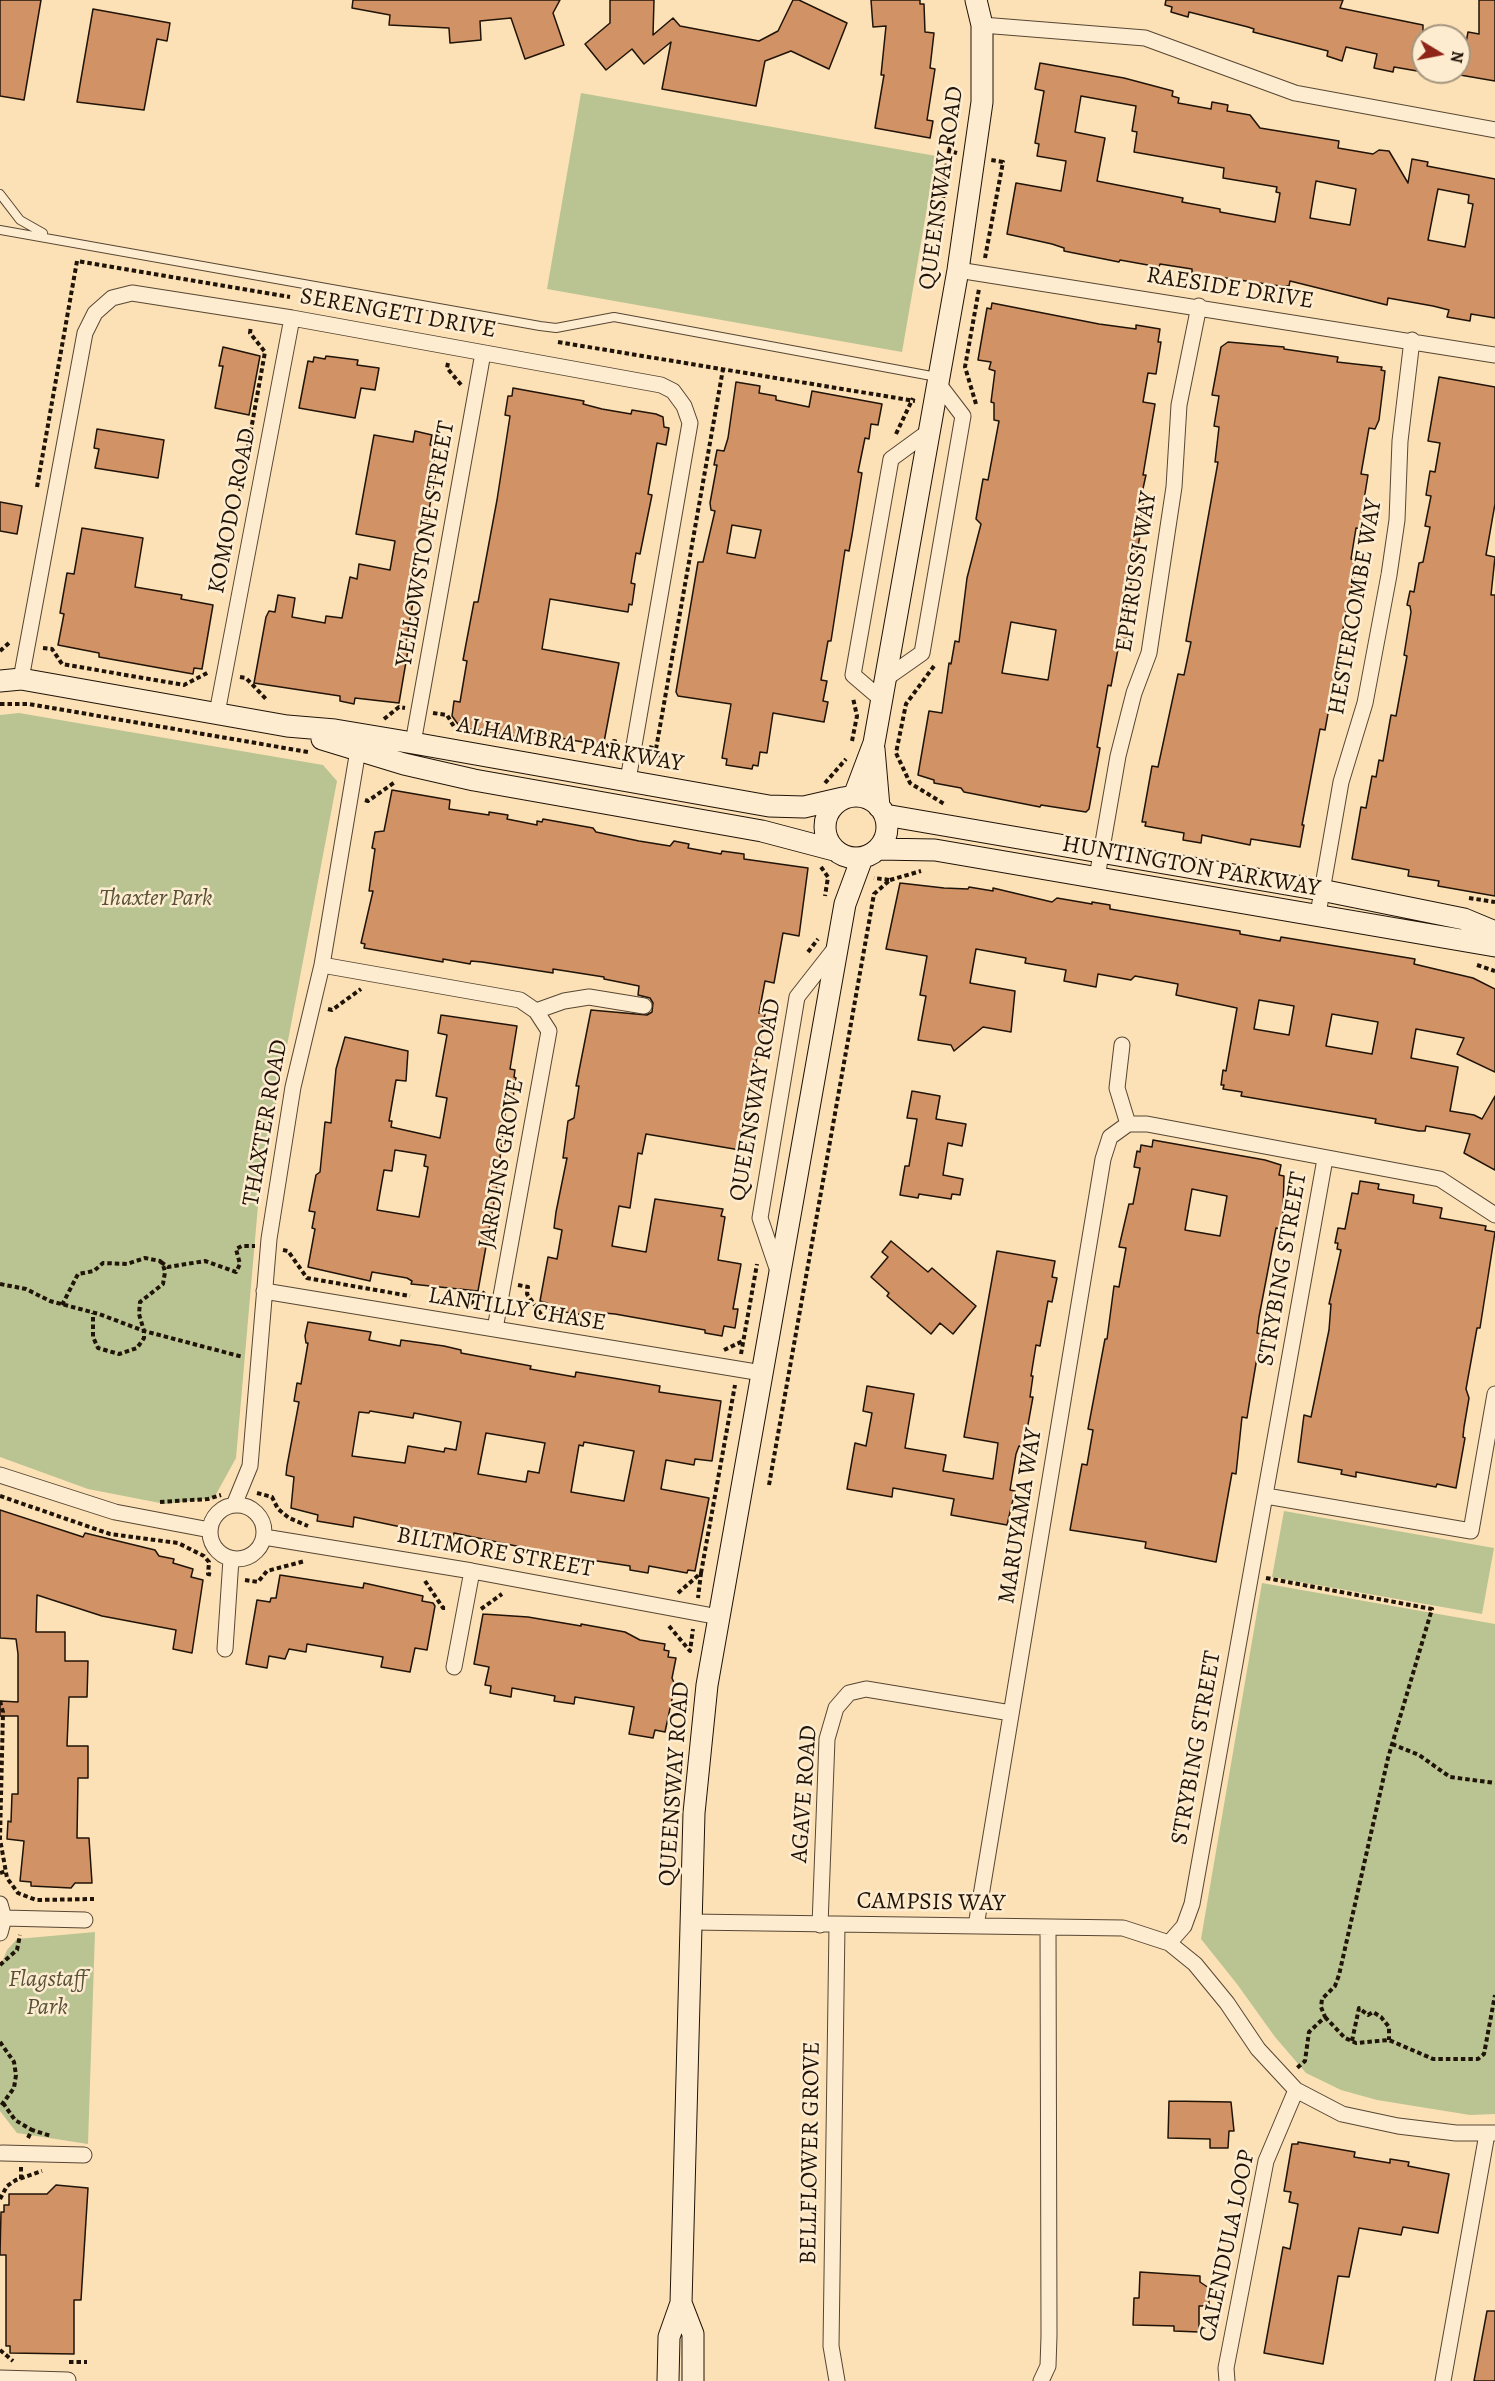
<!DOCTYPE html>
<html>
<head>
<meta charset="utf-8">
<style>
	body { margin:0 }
	#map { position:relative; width:1495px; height:2381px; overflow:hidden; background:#fce1b6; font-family:Alegreya,serif }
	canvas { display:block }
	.north { position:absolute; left:1411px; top:24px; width:60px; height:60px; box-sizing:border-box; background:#fdecd0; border:2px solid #a59580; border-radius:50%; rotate:100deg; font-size:16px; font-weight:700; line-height:24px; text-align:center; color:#201307 }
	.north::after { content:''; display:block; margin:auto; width:21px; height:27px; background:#8f2418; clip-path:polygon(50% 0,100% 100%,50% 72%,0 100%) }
</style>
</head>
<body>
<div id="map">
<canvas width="1495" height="2381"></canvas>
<div class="north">N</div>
</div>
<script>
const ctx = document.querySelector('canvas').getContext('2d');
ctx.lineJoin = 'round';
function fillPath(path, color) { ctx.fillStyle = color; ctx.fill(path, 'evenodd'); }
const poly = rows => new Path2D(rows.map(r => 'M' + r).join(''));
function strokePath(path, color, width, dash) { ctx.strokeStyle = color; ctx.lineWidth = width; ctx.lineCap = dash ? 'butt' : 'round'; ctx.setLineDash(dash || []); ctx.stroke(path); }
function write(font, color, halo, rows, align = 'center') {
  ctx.font = font + ' Alegreya,serif'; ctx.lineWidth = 5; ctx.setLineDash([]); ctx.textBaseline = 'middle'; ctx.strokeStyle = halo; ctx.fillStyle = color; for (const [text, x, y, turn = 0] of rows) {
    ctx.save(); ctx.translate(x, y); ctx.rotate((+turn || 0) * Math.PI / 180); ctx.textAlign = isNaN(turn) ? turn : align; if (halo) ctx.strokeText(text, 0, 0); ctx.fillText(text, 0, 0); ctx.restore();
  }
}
fillPath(poly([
	[581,93,936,156,902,352,547,289],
	[19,713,323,765,337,781,259,1194,236,1458,214,1498,165,1504,88,1489,0,1457,0,715],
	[1284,1511,1494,1548,1482,1614,1272,1577],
	[1262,1583,1495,1624,1495,2114,1470,2115,1377,2100,1341,2090,1306,2073,1275,2037,1237,1984,1201,1939],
	[95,1932,88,2144,17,2133,0,2111,0,1967,7,1950,17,1939]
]), '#b9c492');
const building = poly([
	[0,0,41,0,24,100,0,96,0,0],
	[353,0,560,0,553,13,564,45,525,59,511,18,480,21,481,40,450,43,449,28,389,25,390,15,352,8,353,0],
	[610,0,654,0,653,35,673,18,680,26,759,41,778,31,793,0,799,0,847,23,829,69,791,51,765,61,756,106,662,89,671,42,644,64,632,49,606,70,585,44,610,23,610,0],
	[871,0,920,0,920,4,924,4,925,32,934,33,930,68,935,69,927,120,933,121,930,138,875,128,884,75,881,75,886,26,873,27,871,0],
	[1166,0,1343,0,1340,8,1423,25,1423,72,1394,67,1393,72,1374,68,1377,54,1346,47,1342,61,1327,56,1328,51,1253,32,1254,29,1248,27,1189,12,1188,17,1171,12,1172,7,1165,5,1166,0],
	[1479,0,1495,0,1495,81,1460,75,1468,32,1479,34,1479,0],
	[93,9,170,23,167,41,157,39,144,110,77,102,93,9],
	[1040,63,1124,78,1173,91,1172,96,1179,98,1178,103,1211,109,1212,102,1228,105,1227,111,1250,115,1260,128,1339,141,1338,148,1373,154,1379,150,1389,151,1408,183,1412,159,1428,162,1427,166,1495,179,1495,318,1471,314,1470,321,1447,317,1449,310,1433,306,1388,298,1387,305,1290,281,1289,286,1280,286,1192,273,1192,269,1160,264,1159,267,1120,260,1119,262,1064,251,1064,248,1052,244,1007,234,1016,183,1061,191,1066,161,1037,156,1039,144,1035,143,1044,91,1035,89,1040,63],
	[1081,96,1136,106,1132,131,1137,132,1134,152,1224,168,1223,178,1277,187,1276,192,1280,193,1275,222,1220,212,1220,209,1182,202,1183,198,1097,181,1105,138,1075,132,1081,96],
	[1316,181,1356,189,1350,225,1310,218,1316,181],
	[1438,189,1469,195,1468,203,1473,204,1465,247,1428,240,1438,189],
	[992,303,1099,324,1136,329,1136,325,1160,329,1158,342,1161,342,1156,374,1148,373,1143,402,1155,404,1143,475,1146,475,1142,493,1145,494,1138,530,1141,530,1123,627,1129,628,1126,643,1119,644,1111,686,1108,685,1097,747,1100,748,1089,809,1086,812,1041,805,1040,807,964,792,961,788,934,783,934,780,918,775,929,711,942,713,949,663,951,664,955,641,959,642,967,578,981,524,976,519,983,479,988,480,999,421,994,420,994,403,991,402,995,371,989,369,991,362,978,360,987,308,991,309,992,303],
	[1011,622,1056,630,1048,680,1002,673,1011,622],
	[1228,342,1284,347,1284,349,1338,357,1337,362,1382,367,1381,370,1385,371,1379,420,1375,429,1369,428,1361,474,1368,475,1362,512,1365,512,1362,529,1356,528,1351,559,1358,560,1344,621,1340,656,1343,657,1339,682,1334,681,1325,730,1320,729,1302,825,1304,825,1300,847,1251,839,1250,845,1202,835,1201,843,1183,840,1184,833,1145,826,1146,822,1142,822,1152,766,1158,767,1178,674,1184,675,1191,642,1186,641,1218,462,1215,462,1219,427,1214,426,1219,396,1212,395,1221,347,1228,342],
	[223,347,260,356,249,415,215,408,223,366,219,366,223,347],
	[326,356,358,360,357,365,379,368,375,390,361,388,355,418,299,408,308,361,313,362,314,357,325,359,326,356],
	[1439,377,1495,387,1495,504,1486,555,1495,557,1491,595,1495,595,1495,896,1438,886,1439,881,1408,876,1409,870,1352,859,1361,807,1366,808,1372,776,1376,777,1379,760,1383,761,1391,715,1396,716,1407,656,1404,655,1411,612,1410,606,1407,605,1410,591,1414,592,1419,563,1423,562,1430,527,1425,526,1431,496,1426,495,1430,471,1435,472,1440,443,1428,441,1439,377],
	[736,382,760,386,759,393,776,396,776,400,809,407,812,391,882,404,878,425,871,424,869,439,865,438,858,472,862,473,852,535,849,551,845,550,831,641,828,641,821,680,827,681,823,701,828,702,824,722,773,713,767,753,760,752,758,766,753,765,752,769,726,765,727,759,722,758,731,704,678,696,676,692,698,562,703,562,715,511,711,510,710,503,717,465,714,465,717,450,724,451,728,438,736,382],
	[732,525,761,530,755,558,727,553,732,525],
	[513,388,584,401,583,404,602,409,631,414,632,410,656,414,663,417,664,427,669,428,666,445,657,443,648,494,652,495,640,554,636,553,631,583,635,584,632,605,629,604,628,612,550,599,542,649,619,663,604,742,600,742,600,745,526,732,525,738,460,727,452,716,454,701,460,702,467,661,463,660,466,644,474,602,478,602,497,500,510,416,505,415,508,396,512,396,513,388],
	[97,429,164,440,158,478,95,468,99,449,94,448,97,429],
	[415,431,432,435,430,445,437,446,432,471,436,472,427,521,422,520,415,560,410,595,414,596,405,649,408,650,399,703,355,698,354,704,340,701,340,696,254,683,266,617,269,611,275,612,278,595,295,598,292,617,325,623,326,616,342,618,350,577,357,579,359,564,390,570,395,541,356,534,374,435,413,442,415,431],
	[0,502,22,506,17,534,0,531,0,502],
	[82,528,143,538,135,587,182,595,181,599,213,605,202,669,194,668,193,674,99,657,99,653,58,645,64,614,60,613,67,573,74,574,82,528],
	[392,790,450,800,449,809,489,815,489,812,508,815,507,819,537,825,537,821,542,822,543,819,593,828,596,832,639,841,670,846,674,841,689,844,688,848,721,854,722,851,744,854,744,859,808,868,799,936,783,933,774,983,765,981,759,1013,765,1014,740,1150,646,1134,642,1154,638,1153,630,1208,619,1206,612,1246,646,1252,655,1199,723,1209,721,1216,725,1217,718,1260,741,1264,733,1309,738,1309,735,1328,724,1326,722,1336,705,1333,705,1330,615,1314,604,1313,603,1318,546,1309,547,1303,540,1301,548,1257,557,1259,562,1230,554,1228,556,1212,567,1158,563,1158,568,1121,574,1118,579,1086,576,1086,591,1010,647,1015,652,1012,653,1003,650,998,638,995,639,986,604,979,604,977,553,969,553,973,482,962,471,961,470,964,443,959,443,962,364,948,365,944,361,943,373,891,369,891,375,849,372,848,375,832,384,831,392,790],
	[900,883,944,888,968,889,969,887,993,891,993,888,1052,902,1057,898,1092,904,1092,902,1110,905,1110,909,1240,931,1240,934,1280,941,1281,937,1415,959,1414,964,1473,978,1495,989,1495,1072,1457,1054,1464,1038,1416,1029,1411,1058,1458,1067,1450,1111,1474,1115,1482,1119,1495,1096,1495,1170,1464,1153,1470,1134,1426,1126,1425,1131,1419,1131,1375,1123,1376,1119,1241,1096,1242,1092,1223,1089,1224,1085,1221,1085,1223,1070,1226,1071,1237,1008,1176,995,1178,984,1135,976,1131,980,1098,974,1096,987,1064,981,1066,970,1025,963,1026,958,976,949,970,983,1015,991,1011,1032,983,1027,954,1051,951,1045,918,1040,926,996,920,995,927,956,886,949,900,883],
	[1259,1000,1294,1006,1289,1035,1254,1029,1259,1000],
	[1332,1014,1378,1022,1372,1054,1326,1046,1332,1014],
	[441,1015,517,1026,510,1069,515,1070,514,1077,516,1078,513,1098,507,1097,497,1185,478,1291,411,1284,412,1281,407,1278,372,1272,370,1281,308,1267,315,1229,312,1228,315,1212,309,1211,316,1175,320,1172,325,1122,331,1123,336,1069,345,1037,408,1051,406,1081,396,1080,389,1121,392,1121,391,1127,440,1138,447,1098,436,1096,447,1035,438,1033,441,1015],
	[395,1150,426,1155,424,1166,428,1167,419,1217,377,1210,384,1170,392,1171,395,1150],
	[912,1091,940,1096,936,1119,966,1124,962,1146,948,1143,943,1175,963,1179,960,1195,952,1194,951,1199,919,1194,918,1198,900,1195,905,1166,909,1166,917,1119,907,1118,912,1091],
	[1153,1140,1265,1160,1281,1165,1279,1175,1284,1176,1283,1214,1280,1229,1276,1228,1259,1317,1257,1333,1261,1334,1250,1399,1247,1418,1242,1417,1236,1474,1232,1473,1216,1562,1145,1548,1146,1542,1070,1530,1082,1464,1087,1465,1093,1430,1088,1429,1105,1339,1107,1339,1114,1286,1119,1287,1126,1248,1119,1247,1129,1204,1133,1204,1140,1168,1134,1167,1137,1151,1140,1152,1141,1145,1152,1147,1153,1140],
	[1192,1189,1227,1196,1220,1236,1185,1230,1192,1189],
	[1360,1181,1379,1184,1378,1189,1414,1195,1413,1203,1442,1208,1440,1218,1486,1226,1485,1230,1495,1232,1480,1328,1477,1328,1466,1389,1469,1398,1464,1427,1463,1437,1465,1438,1456,1488,1437,1484,1436,1487,1356,1472,1356,1477,1341,1474,1342,1470,1298,1462,1304,1415,1311,1417,1329,1330,1331,1304,1329,1304,1341,1250,1337,1249,1338,1243,1335,1243,1338,1228,1345,1229,1352,1193,1358,1194,1360,1181],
	[891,1241,928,1272,932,1268,976,1306,953,1334,940,1323,931,1334,887,1296,889,1293,871,1277,888,1257,882,1252,891,1241],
	[997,1251,1055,1261,1052,1277,1057,1278,1052,1302,1048,1301,1040,1346,1036,1345,1031,1376,1033,1376,1030,1397,1033,1397,1027,1430,1025,1429,1022,1447,1019,1446,1016,1454,1010,1490,1015,1491,1007,1525,951,1515,954,1499,893,1488,892,1497,847,1489,855,1443,866,1446,872,1413,863,1411,867,1386,914,1394,905,1448,946,1455,943,1471,993,1479,998,1443,964,1437,997,1251],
	[308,1322,371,1332,369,1340,400,1346,401,1340,444,1346,461,1350,461,1353,531,1366,530,1369,575,1377,576,1372,619,1379,660,1386,659,1392,721,1401,712,1461,695,1459,694,1465,666,1460,661,1489,709,1498,695,1571,688,1570,687,1573,649,1566,648,1573,630,1570,630,1566,564,1556,454,1533,453,1538,354,1517,353,1527,317,1521,318,1515,291,1508,294,1477,286,1475,287,1466,299,1402,294,1401,297,1383,301,1384,308,1343,306,1343,305,1336,308,1322],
	[370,1411,413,1418,414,1413,461,1422,456,1450,445,1448,444,1452,408,1446,405,1463,352,1456,359,1412,369,1413,370,1411],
	[486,1433,545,1443,539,1473,528,1471,526,1482,478,1474,486,1433],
	[584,1442,634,1451,624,1501,571,1492,579,1445,583,1446,584,1442],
	[0,1510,83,1537,85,1533,155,1550,159,1556,174,1559,173,1563,193,1569,191,1577,203,1580,192,1653,173,1649,176,1630,102,1616,37,1595,36,1632,65,1632,65,1661,88,1661,87,1697,69,1697,67,1746,88,1746,88,1778,78,1778,77,1838,89,1838,92,1883,75,1883,71,1888,31,1886,31,1882,20,1881,24,1841,7,1839,8,1821,11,1822,12,1794,18,1794,18,1716,0,1716,0,1701,18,1702,18,1654,16,1639,0,1638,0,1510],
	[280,1575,363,1588,364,1583,423,1596,422,1601,433,1603,435,1606,427,1650,415,1648,410,1672,381,1667,383,1657,307,1644,306,1652,289,1649,285,1659,269,1656,267,1668,246,1664,257,1600,270,1602,271,1598,276,1598,280,1575],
	[483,1614,528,1617,581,1626,581,1624,625,1632,640,1640,665,1644,664,1650,669,1651,668,1657,676,1658,672,1678,675,1685,665,1732,655,1730,653,1738,629,1734,634,1707,575,1697,574,1704,554,1701,555,1696,512,1688,511,1697,490,1693,491,1686,485,1685,489,1667,474,1664,483,1614],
	[1169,2101,1231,2102,1234,2131,1229,2131,1228,2148,1210,2148,1210,2139,1168,2138,1169,2101],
	[1298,2142,1355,2152,1354,2157,1390,2163,1390,2159,1409,2162,1408,2166,1449,2174,1438,2233,1403,2227,1401,2235,1359,2228,1349,2277,1338,2276,1323,2364,1264,2353,1283,2247,1290,2249,1298,2204,1289,2202,1291,2192,1284,2191,1292,2144,1298,2144,1298,2142],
	[56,2185,88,2188,81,2300,74,2300,74,2354,10,2353,10,2346,6,2346,6,2255,0,2255,1,2212,4,2212,4,2205,9,2205,9,2194,47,2194,56,2185],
	[1140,2272,1200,2276,1200,2282,1209,2288,1209,2306,1199,2306,1199,2332,1174,2331,1174,2326,1133,2325,1134,2298,1139,2298,1140,2272],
	[1487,2311,1495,2311,1495,2381,1474,2381,1487,2311]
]);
fillPath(building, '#d19365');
strokePath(building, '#201307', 1.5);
const lane = poly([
	[0,194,20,220,43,233],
	[0,230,540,326,556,328,614,317,937,377]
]);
const street = poly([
	[982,25,1145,38,1295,93,1495,130],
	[958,270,1495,355],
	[21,679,85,333,95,313,112,298,132,293,292,318,661,385,673,391,684,406,690,423,628,780],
	[885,679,922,653,963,416,937,382],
	[881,699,853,675,891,459,928,432],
	[217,713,292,318],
	[413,743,483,353],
	[1097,877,1118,756,1134,693,1149,653,1174,487,1179,405,1199,306],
	[1318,914,1341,782,1365,703,1389,575,1397,520,1400,441,1412,340],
	[322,965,520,1000,536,1011,549,1031,495,1329],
	[536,1011,564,1001,589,997,644,1006],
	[1122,1045,1117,1088,1128,1124],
	[1325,1159,1192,1904,1184,1926,1169,1943,1195,1964,1227,2003,1258,2049,1296,2090,1342,2114,1398,2126,1456,2133,1495,2133],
	[779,1274,760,1218,797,997,837,946],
	[264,1291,762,1373],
	[0,1475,115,1512,210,1530],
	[1266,1496,1471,1531,1495,1394],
	'210 1532a27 27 0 1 1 54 0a27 27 0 1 1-54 0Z',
	[234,1505,250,1466,269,1239,293,1087,322,965,358,750],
	[264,1537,472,1571,719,1617],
	[225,1649,231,1559],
	[454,1667,472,1571],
	[0,1904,4,1918,0,1933],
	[4,1918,85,1920],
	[691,1922,1123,1928,1169,1943],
	[820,1925,827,1739,836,1708,849,1693,866,1689,1011,1713],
	[837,1925,831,2346,837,2381],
	[976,1926,1103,1159,1110,1137,1128,1124,1147,1124,1440,1179,1495,1215],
	[2,2153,84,2155],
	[0,2378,68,2380],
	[1041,2381,1048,2366,1049,2336,1048,1927],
	[1227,2381,1226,2368,1266,2161,1296,2090],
	[1443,2381,1487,2134]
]);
const secondary = poly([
	[0,681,21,679,287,726,335,730,413,743,769,806,804,807,843,798],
	[322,739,404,764,474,780,762,831,834,850],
	[874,749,879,807],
	'825 827a31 31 0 1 1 62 0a31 31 0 1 1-62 0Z',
	[854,796,874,743,958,270,982,102,982,25,976,0],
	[885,815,1321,890,1464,919,1495,932],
	[878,849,935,850,1495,946],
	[681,2303,693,2334,693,2381],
	[668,2381,669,2337,681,2303,694,1813,707,1685,845,904,862,858]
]);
strokePath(lane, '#574633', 10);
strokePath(street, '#574633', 17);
strokePath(secondary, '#201307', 23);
strokePath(poly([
	[949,151,957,123],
	[942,228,944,179,949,151,957,153],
	[985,258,1003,162,991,160],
	[558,342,915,401],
	[448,363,447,368,462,386],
	[976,404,965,367,979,289],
	[896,434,913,398],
	[37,487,77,261,290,297],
	[240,491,265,352,250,333,251,326],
	[43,648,52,649,62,664,184,685,209,672],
	[0,651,10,642],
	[934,666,906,704,896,753,910,783,946,805],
	[240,677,246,678,267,700],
	[0,704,29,704,308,752],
	[433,713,447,715,456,730],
	[384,719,399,707,405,708],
	[852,741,857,716,853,698],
	[649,747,656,749,668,769],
	[656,749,723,369],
	[594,755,614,741,618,742],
	[825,783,846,759],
	[365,800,368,801,395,782],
	[821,867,828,877,825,896],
	[890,880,921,871],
	[1469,898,1495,902],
	[808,952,818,939],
	[1477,965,1495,971],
	[328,1009,332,1010,361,989],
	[283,1250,288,1251,307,1278,410,1296],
	[161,1262,168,1267,205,1261,236,1272,240,1264,236,1249,242,1246,255,1246],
	[0,1284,26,1289,50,1301,99,1314,144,1331,243,1357],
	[518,1285,528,1287,527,1294,545,1320],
	[62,1305,78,1274,94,1271,103,1263,127,1264,145,1258,160,1261,163,1265,165,1272,163,1284,140,1302,139,1314,144,1331,144,1338,137,1348,119,1354,98,1348,93,1337,93,1313],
	[464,1305,467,1306,485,1292],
	[724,1350,743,1341],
	[741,1354,757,1264],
	[769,1485,874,894,890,880,874,878],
	[257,1493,272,1497,278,1509,289,1518,308,1526],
	[0,1496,110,1534,178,1543,204,1556,209,1562,208,1574,213,1575],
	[160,1502,208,1499,221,1495],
	[701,1573,735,1385],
	[1266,1578,1432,1609,1388,1758,1339,1975,1335,1986,1322,1999,1321,2007,1325,2017,1309,2032,1305,2061,1297,2068],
	[245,1580,258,1582,267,1571,305,1561],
	[425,1581,443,1608,448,1608],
	[678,1593,701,1573,698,1598],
	[481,1609,502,1594],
	[669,1626,690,1651,693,1629],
	[0,1701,3,1712,0,1839,7,1878,18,1893,36,1900,94,1899],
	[1392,1744,1419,1755,1450,1777,1495,1783],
	[0,1873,6,1871],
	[0,1965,17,1950,20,1935],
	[1325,2017,1345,2038,1356,2043,1389,2040,1433,2059,1478,2059,1484,2054,1495,1995],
	[1352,2041,1359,2008,1368,2015,1373,2012,1381,2017,1389,2027,1389,2040],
	[0,2042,14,2062,16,2075,14,2088,0,2107],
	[3,2103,15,2120,32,2130],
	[28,2138,32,2130,51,2136],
	[21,2167,21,2179],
	[0,2199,7,2186,16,2180,42,2171],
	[0,2350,13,2361],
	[69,2362,87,2362]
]), '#201307', 4, [4.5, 3]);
strokePath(lane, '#fdecd0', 8);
strokePath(street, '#fdecd0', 15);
strokePath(secondary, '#fdecd0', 21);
write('24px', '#201307', '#fdecd0', [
	["QUEENSWAY ROAD",942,188,-82],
	["RAESIDE DRIVE",1230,289,9],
	["SERENGETI DRIVE",398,314,10],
	["KOMODO ROAD",233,511,-79],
	["YELLOWSTONE STREET",426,544,-80],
	["EPHRUSSI WAY",1137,572,-81],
	["HESTERCOMBE WAY",1356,607,-80],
	["ALHAMBRA PARKWAY",570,745,10],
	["HUNTINGTON PARKWAY",1191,867,10],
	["QUEENSWAY ROAD",756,1100,-80],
	["THAXTER ROAD",266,1123,-80],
	["JARDINS GROVE",502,1164,-80],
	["STRYBING STREET",1283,1269,-80],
	["LANTILLY CHASE",517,1310,9],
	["MARUYAMA WAY",1021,1516,-81],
	["BILTMORE STREET",495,1553,10],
	["STRYBING STREET",1197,1748,-80],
	["QUEENSWAY ROAD",675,1784,-86],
	["AGAVE ROAD",805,1794,-86],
	["CAMPSIS WAY",931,1903,1],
	["BELLFLOWER GROVE",811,2153,-89],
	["CALENDULA LOOP",1228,2246,-78]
]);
write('italic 24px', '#565138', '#fdecd0', [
	["Thaxter Park",156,899],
	["Flagstaff",47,1980],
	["Park",47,2008]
]);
</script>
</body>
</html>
